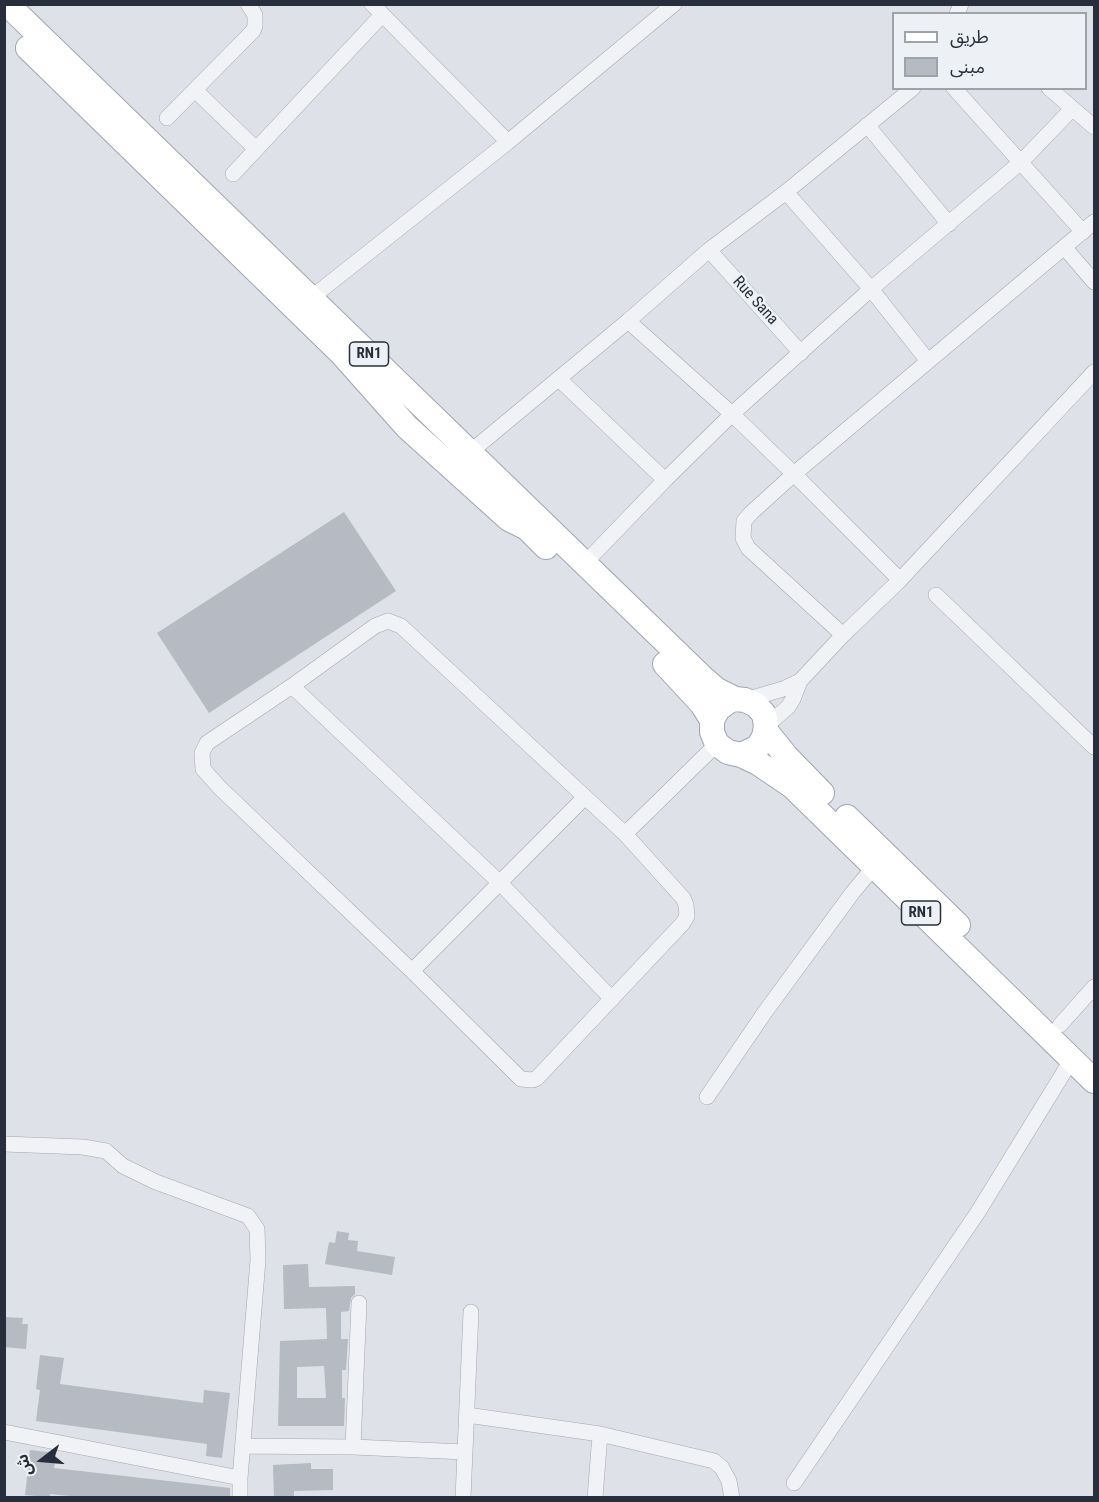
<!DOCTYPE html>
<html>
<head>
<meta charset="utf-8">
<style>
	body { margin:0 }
	#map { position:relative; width:1099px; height:1502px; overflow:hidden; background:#dee1e7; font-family:"Roboto Condensed","Noto Sans Arabic",sans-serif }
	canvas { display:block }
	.frame { position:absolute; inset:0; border:6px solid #282f3c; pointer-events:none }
	.legend { position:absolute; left:892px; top:12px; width:195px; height:78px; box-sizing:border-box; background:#edf0f4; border:2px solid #9ea3aa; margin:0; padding:8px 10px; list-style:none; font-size:18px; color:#282f3c }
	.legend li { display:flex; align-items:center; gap:12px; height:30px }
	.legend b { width:30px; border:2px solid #9ea3aa }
	.north { position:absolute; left:12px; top:1430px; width:60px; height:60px; -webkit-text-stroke:4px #edf0f4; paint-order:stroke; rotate:254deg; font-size:16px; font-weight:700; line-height:24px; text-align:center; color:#282f3c }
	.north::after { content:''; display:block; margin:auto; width:21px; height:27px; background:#282f3c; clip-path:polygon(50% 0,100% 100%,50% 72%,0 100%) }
</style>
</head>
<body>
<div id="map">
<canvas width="1099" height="1502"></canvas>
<div class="frame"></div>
<ul class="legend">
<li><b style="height:8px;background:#fff"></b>طريق</li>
<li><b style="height:16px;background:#b5bac3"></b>مبنى</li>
</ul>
<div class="north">ش</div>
</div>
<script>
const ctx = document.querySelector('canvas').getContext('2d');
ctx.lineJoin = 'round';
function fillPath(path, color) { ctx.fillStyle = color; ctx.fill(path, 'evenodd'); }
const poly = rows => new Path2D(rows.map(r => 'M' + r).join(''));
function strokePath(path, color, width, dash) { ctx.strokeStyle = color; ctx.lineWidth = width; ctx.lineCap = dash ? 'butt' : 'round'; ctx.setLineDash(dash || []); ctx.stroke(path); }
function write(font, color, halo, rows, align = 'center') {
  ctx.font = font + ' "Roboto Condensed",sans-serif'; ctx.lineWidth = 5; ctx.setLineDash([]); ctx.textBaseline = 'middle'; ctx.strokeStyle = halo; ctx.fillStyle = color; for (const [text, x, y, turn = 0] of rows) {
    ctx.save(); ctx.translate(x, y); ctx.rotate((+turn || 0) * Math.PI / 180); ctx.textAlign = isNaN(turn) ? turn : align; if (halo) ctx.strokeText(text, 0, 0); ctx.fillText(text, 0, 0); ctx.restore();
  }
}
fillPath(poly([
	[344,512,396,591,209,713,157,633],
	[337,1231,349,1233,348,1240,358,1241,357,1251,395,1257,392,1275,325,1264,329,1242,335,1243],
	[308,1264,309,1287,355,1286,355,1294,351,1298,349,1311,341,1312,341,1339,348,1339,346,1370,342,1370,342,1398,345,1398,344,1426,278,1426,280,1341,327,1339,326,1308,284,1309,283,1265],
	[324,1366,326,1398,297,1398,297,1367],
	[4,1317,23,1318,22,1324,28,1324,26,1349,4,1347],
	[40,1355,64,1358,60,1384,203,1403,204,1390,230,1393,222,1458,206,1456,207,1444,36,1421,40,1390,36,1389],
	[30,1450,56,1453,54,1468,230,1488,230,1497,80,1497,50,1494,50,1497,47,1497,25,1495],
	[311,1463,311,1469,333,1469,333,1490,294,1491,294,1497,274,1497,273,1465]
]), '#b5bac3');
const street = poly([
	[372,4,508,142],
	[957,14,961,4],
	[954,88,1083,232],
	[1049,88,1094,127],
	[195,90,256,149],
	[167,118,253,31,255,26,255,15,248,4],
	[867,125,949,224],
	[233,174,382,15],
	[786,192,871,289,928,361],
	[1065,248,1094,282],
	[709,250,801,353],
	[311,298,508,142,674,4],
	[628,321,732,414,794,474,900,580],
	[559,379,665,480],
	[463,458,628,321,709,250,786,192,913,88],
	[585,563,665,480,732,414,871,289,1021,162,1072,109],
	[936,595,1094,747],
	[388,621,401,626,625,834,683,898,686,905,687,916,683,923,537,1078,533,1080,521,1079,412,971,220,788,203,769,202,753,207,743,292,686,375,626,388,621],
	[843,635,748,548,743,538,744,521,751,513,794,474,1094,222],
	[292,686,499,882,612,999],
	[745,700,783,689,800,681,843,635,900,580,1094,372],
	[766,726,788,707,793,699,800,681],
	[625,834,717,744],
	[412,971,584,798],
	[1060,1025,1094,987],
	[707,1097,765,1012,853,892,874,867],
	[4,1144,83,1147,106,1151,123,1166,156,1182,248,1216,257,1229,258,1260,240,1478,240,1498],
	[467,1415,600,1434,714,1461,722,1468,729,1481,732,1498],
	[4,1432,240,1478],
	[243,1446,353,1447,465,1452],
	[353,1447,359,1303],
	[794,1483,978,1212,1072,1059],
	[463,1498,471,1312],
	[595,1498,600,1434]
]);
const primary = poly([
	[7,4,703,678,717,690,735,699],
	[28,48,343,355,407,427,509,519,527,528,546,547],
	[665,664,702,704,712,720],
	[766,731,786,756,822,793],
	[741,755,758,747,764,737,766,726,764,714,756,705,745,700,735,699,729,701,718,709,712,720,712,732,717,744,728,752,741,755,758,763,792,786,1094,1081],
	[847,817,958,925]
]);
strokePath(street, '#a4a8b0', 16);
strokePath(primary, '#9ea5b2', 26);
strokePath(street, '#f0f2f5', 15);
strokePath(primary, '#fff', 24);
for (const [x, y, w] of [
	[369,354,39],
	[921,913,39]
]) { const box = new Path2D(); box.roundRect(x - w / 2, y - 12, w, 24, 4.5); ctx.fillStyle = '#edf0f4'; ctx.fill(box); strokePath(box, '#282f3c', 1.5); }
write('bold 15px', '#282f3c', null, [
	["RN1",369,354],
	["RN1",921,913]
]);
write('16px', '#282f3c', '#edf0f4', [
	["Rue Sana",755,301,48]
]);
</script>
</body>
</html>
